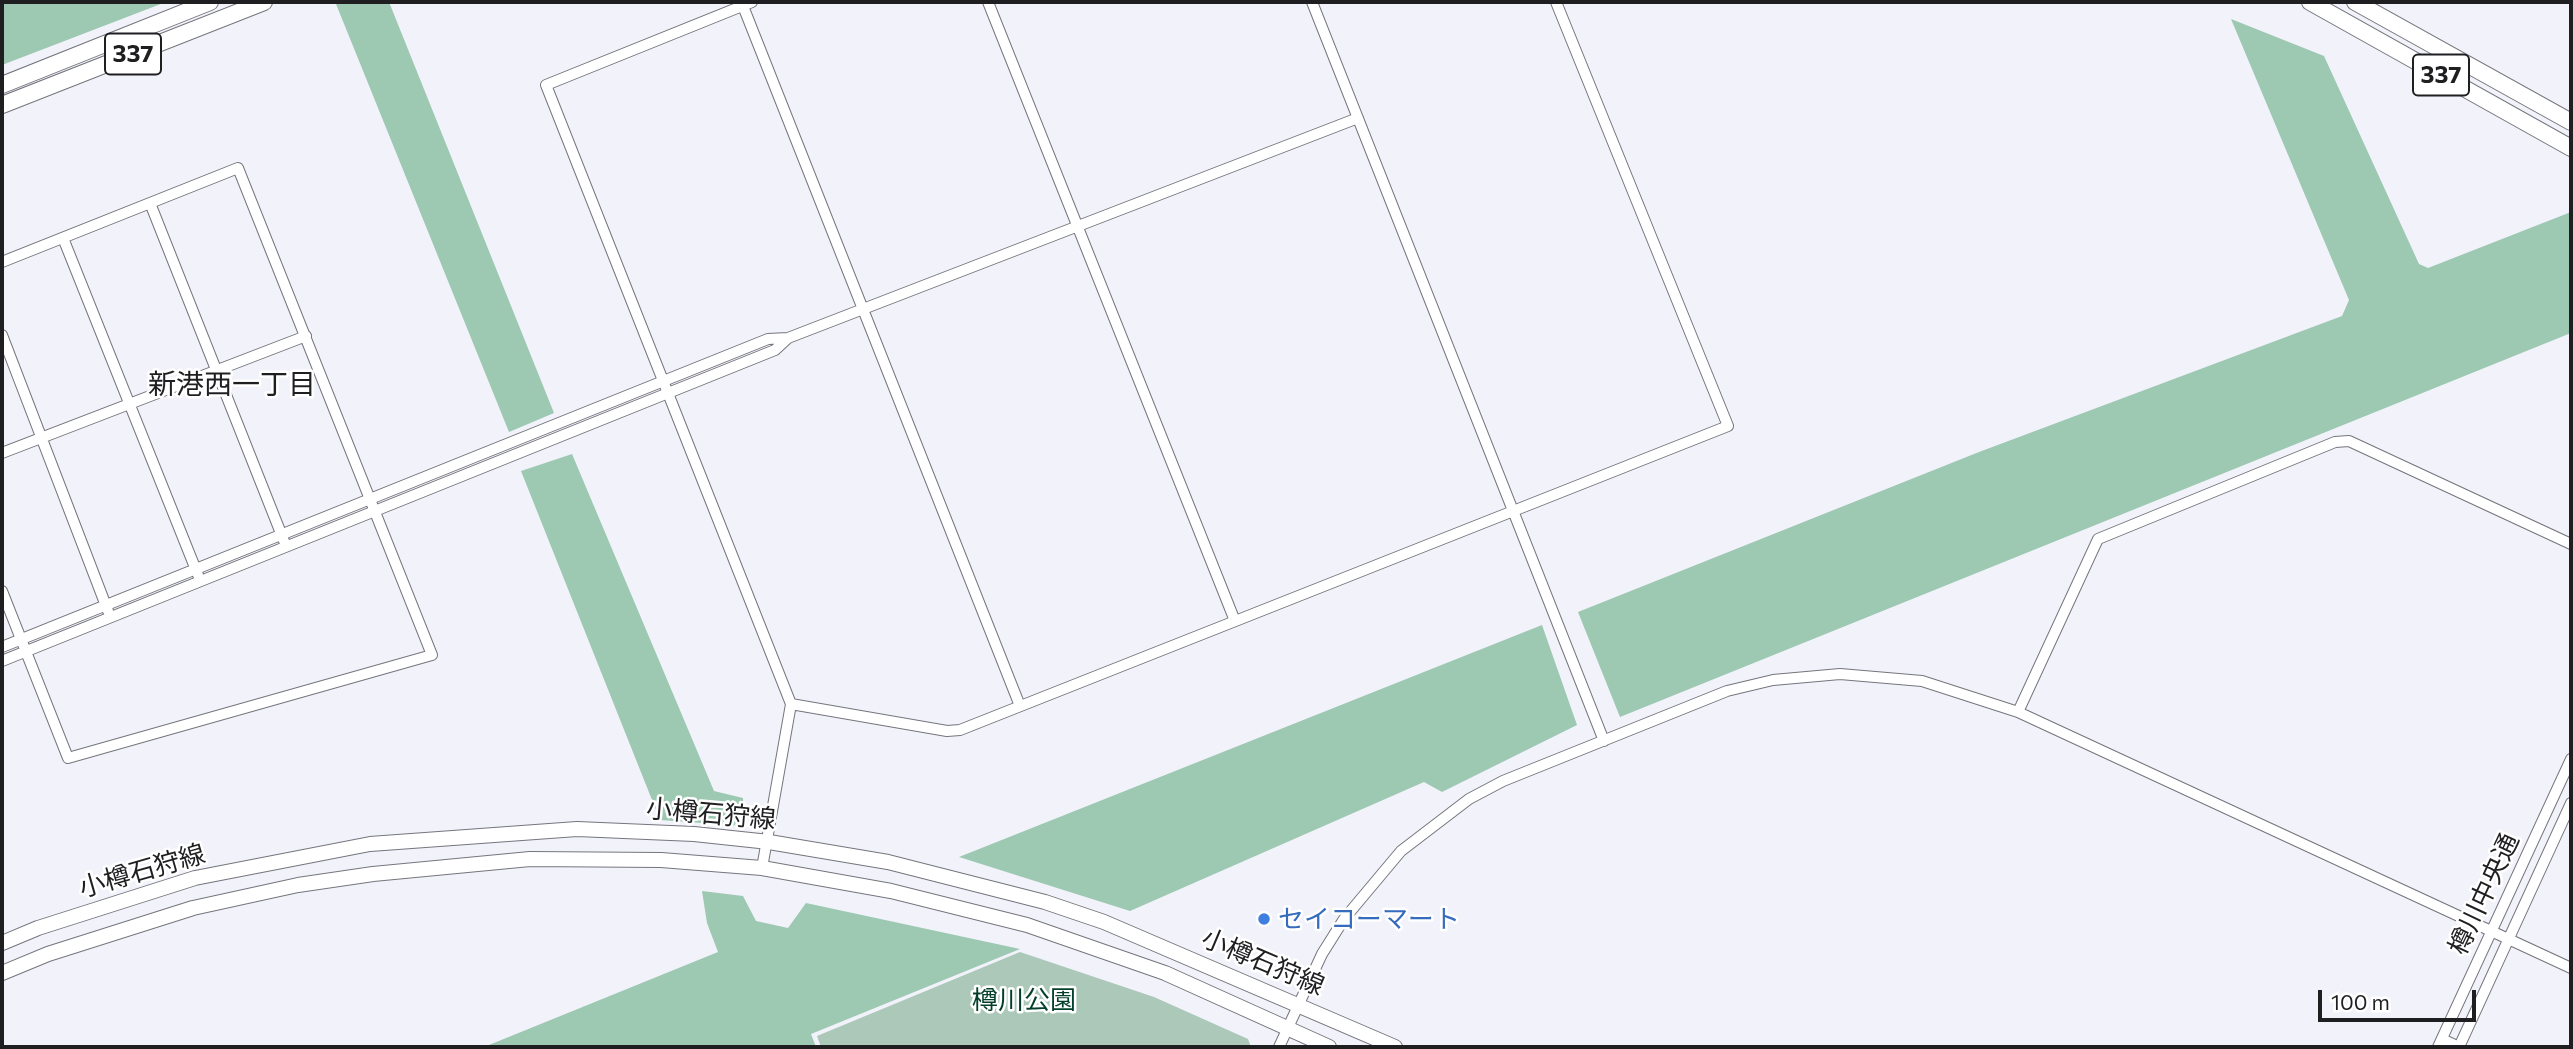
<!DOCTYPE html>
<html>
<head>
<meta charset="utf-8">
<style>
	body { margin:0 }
	#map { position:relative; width:2573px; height:1049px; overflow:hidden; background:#f2f2fa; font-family:Commissioner,sans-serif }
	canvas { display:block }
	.frame { position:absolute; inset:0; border:4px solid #1f1f22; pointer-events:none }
	.scale { position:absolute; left:2318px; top:990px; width:158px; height:32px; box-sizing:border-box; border:4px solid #1f1f22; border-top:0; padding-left:9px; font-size:21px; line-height:24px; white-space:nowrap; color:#1f1f22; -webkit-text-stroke:5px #fff; paint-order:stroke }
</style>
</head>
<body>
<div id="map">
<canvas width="2573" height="1049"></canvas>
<div class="frame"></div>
<div class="scale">100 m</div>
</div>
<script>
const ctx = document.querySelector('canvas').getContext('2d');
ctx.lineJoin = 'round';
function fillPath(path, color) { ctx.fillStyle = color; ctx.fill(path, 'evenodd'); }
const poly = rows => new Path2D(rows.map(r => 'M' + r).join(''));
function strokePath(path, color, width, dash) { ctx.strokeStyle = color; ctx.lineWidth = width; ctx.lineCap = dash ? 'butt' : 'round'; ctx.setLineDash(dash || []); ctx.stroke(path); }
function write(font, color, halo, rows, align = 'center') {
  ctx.font = font + ' Commissioner,"Noto Sans JP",sans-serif'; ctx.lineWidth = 5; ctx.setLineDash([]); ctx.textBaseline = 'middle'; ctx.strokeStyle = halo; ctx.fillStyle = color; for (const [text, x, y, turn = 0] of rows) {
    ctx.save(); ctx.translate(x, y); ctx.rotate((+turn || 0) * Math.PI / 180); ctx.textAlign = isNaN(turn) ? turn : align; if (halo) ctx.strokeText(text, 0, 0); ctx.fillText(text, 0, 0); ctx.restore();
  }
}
fillPath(poly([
	[1020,952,1154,997,1248,1039,1251,1047,821,1047,817,1036]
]), '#abc8b9');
fillPath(poly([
	[2,2,166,2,2,65],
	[342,2,389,2,554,413,509,432,336,4],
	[2231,19,2324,56,2419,264,2428,268,2571,212,2571,333,1620,717,1578,612,1979,452,2342,316,2349,300],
	[572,454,714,791,743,798,744,826,660,820,521,471],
	[1542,625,1577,725,1442,792,1424,782,1130,911,959,857],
	[702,891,743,896,756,921,788,928,806,903,1020,949,811,1034,816,1047,484,1047,718,952,707,923]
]), '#9dc8b2');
const minor = poly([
	[752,2,546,85,791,704,762,868],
	[988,2,1235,621],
	[1312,2,1604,741],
	[743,6,1020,706],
	[150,203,284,541],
	[63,238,198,575],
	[2,262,238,168,432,655,68,758,2,591],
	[2,335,108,611],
	[2,453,306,336],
	[2,647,768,339,788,338,1358,118],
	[2,661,775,350,788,338],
	[791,704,947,731,960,730,1728,426,1556,2],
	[2018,712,2098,539,2335,442,2349,441,2571,544],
	[2442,1039,2459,1047,2571,803],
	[1279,1047,1322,954,1344,919,1401,851,1469,799,1503,781,1727,691,1773,680,1840,674,1922,681,2018,712,2571,968],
	[2438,1047,2571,759]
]);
const major = poly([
	[2,943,38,928,195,878,370,844,577,829,694,834,769,842,888,862,1045,902,1104,922,1395,1047],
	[2,973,48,954,193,908,298,885,373,874,530,859,661,860,762,868,891,891,1027,925,1165,973,1329,1047]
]);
const highway = poly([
	[2310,2,2571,148],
	[2355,2,2571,122],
	[2,85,210,2],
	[2,105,264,2]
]);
strokePath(minor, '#75767d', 12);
strokePath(major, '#75767d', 16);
strokePath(highway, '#75767d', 18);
strokePath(minor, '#fff', 10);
strokePath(major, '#fff', 14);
strokePath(highway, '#fff', 16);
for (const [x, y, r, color] of [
	[1264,919,7,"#3f7fe0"]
]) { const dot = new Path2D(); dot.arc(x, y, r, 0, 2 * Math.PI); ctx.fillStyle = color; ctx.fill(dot); strokePath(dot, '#fff', 2.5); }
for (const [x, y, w] of [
	[133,54,56],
	[2441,75,56]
]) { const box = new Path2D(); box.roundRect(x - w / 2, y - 20.5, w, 41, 5); ctx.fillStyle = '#fff'; ctx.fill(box); strokePath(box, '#1f1f22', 2); }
write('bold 24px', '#1f1f22', null, [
	["337",133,54],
	["337",2441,75]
]);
write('26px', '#1f1f22', '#fff', [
	["小樽石狩線",711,814,5],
	["小樽石狩線",142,871,-16],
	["樽川中央通",2484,894,-65],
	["小樽石狩線",1263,962,23]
]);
write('26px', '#366cbe', '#fff', [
	["セイコーマート",1278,919]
], 'left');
write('26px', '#033f2a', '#fff', [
	["樽川公園",1024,1000]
]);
write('28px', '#1f1f22', '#fff', [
	["新港西一丁目",232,385]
]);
</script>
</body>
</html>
